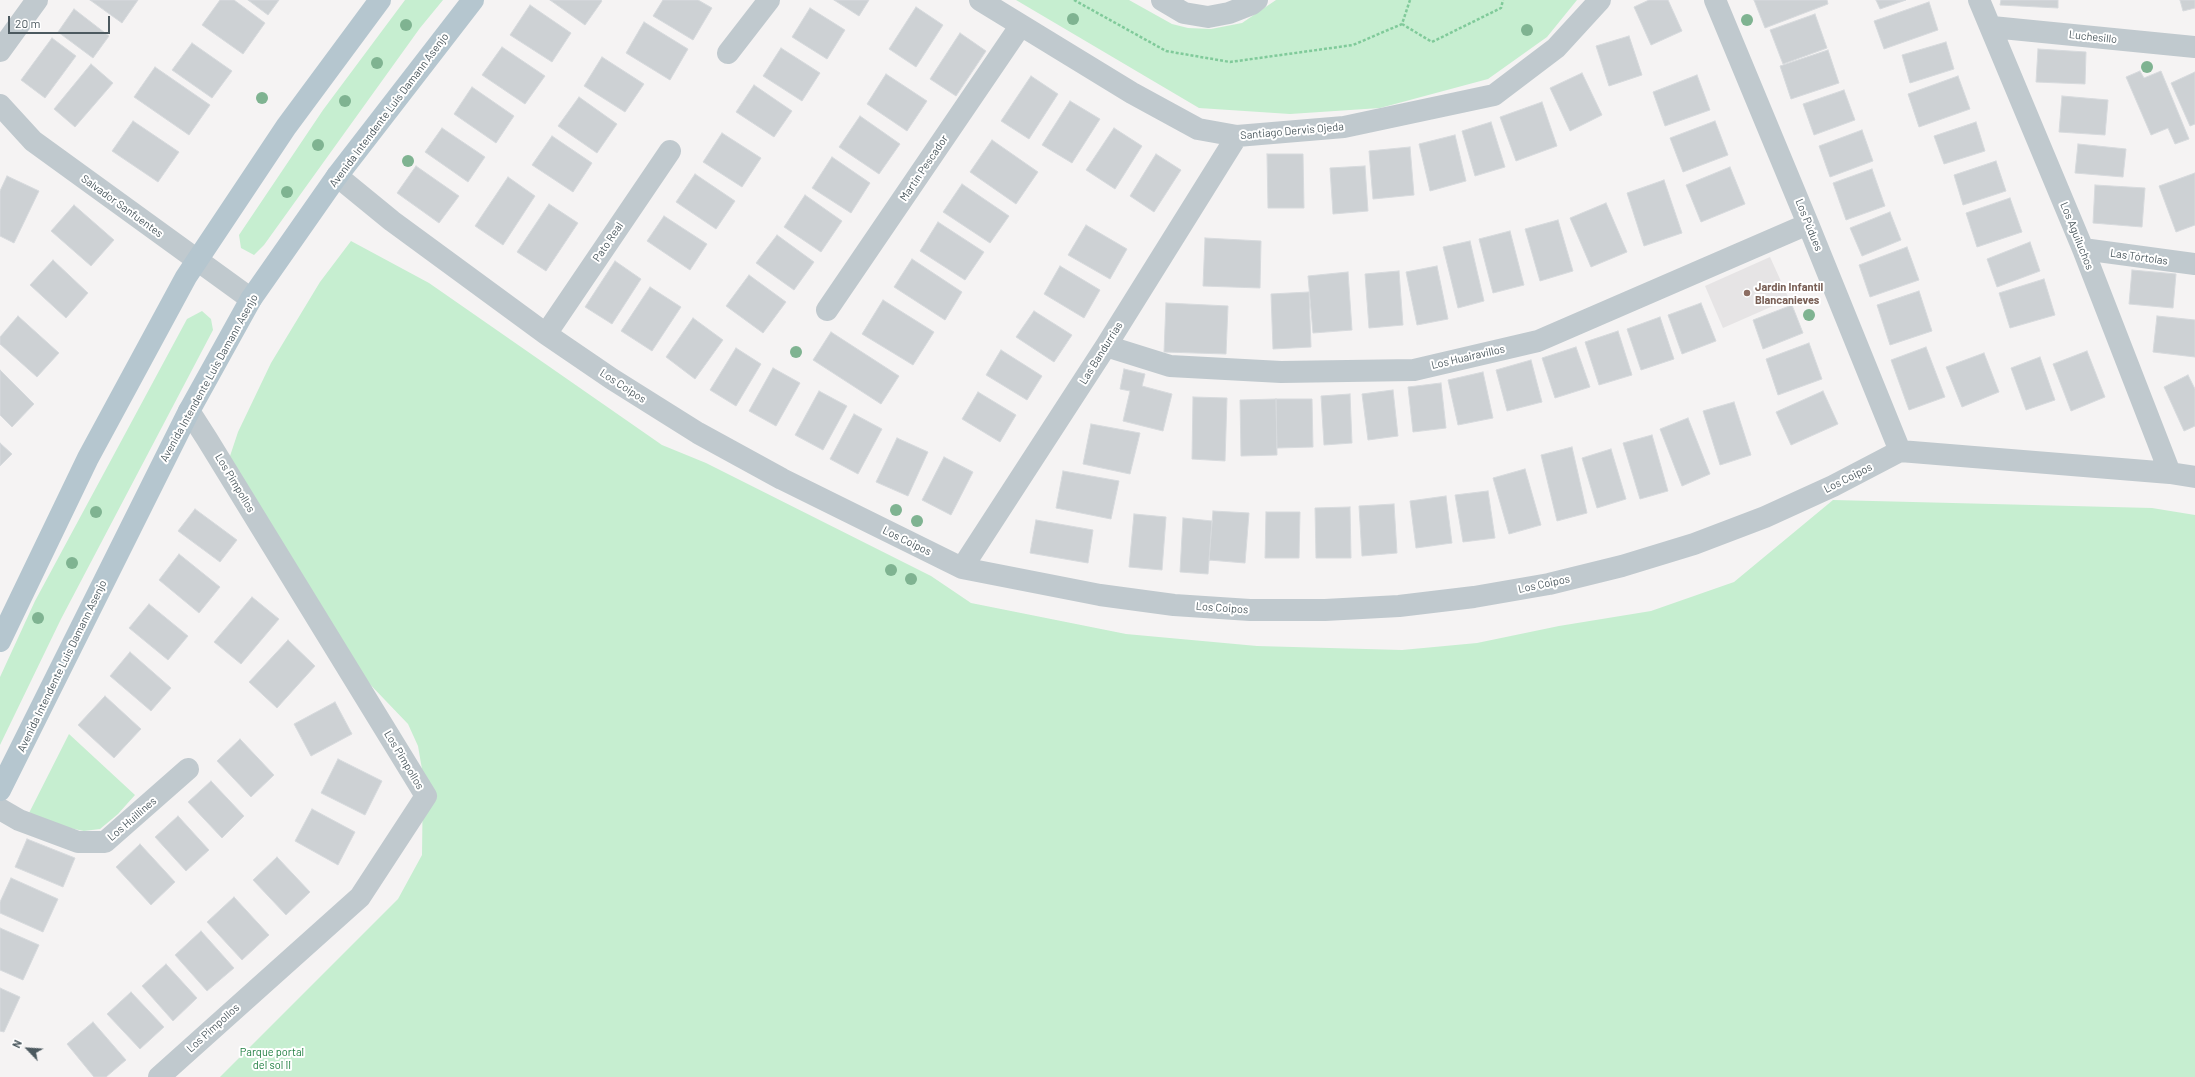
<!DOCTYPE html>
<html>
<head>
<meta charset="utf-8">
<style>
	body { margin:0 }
	#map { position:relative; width:2195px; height:1077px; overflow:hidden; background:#f5f3f3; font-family:Barlow,sans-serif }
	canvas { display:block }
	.north { position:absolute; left:8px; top:1029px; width:40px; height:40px; -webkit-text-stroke:3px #fff; paint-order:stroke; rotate:295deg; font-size:11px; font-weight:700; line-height:16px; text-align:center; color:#4c595f }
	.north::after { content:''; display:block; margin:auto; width:14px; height:18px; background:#4c595f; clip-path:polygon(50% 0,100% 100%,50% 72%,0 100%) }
	.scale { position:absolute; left:8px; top:16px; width:102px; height:18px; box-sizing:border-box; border:2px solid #4c595f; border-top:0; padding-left:5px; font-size:12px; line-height:14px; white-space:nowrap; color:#4c595f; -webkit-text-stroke:3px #fff; paint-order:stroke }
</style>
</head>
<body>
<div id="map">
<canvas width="2195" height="1077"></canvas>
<div class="north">N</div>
<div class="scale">20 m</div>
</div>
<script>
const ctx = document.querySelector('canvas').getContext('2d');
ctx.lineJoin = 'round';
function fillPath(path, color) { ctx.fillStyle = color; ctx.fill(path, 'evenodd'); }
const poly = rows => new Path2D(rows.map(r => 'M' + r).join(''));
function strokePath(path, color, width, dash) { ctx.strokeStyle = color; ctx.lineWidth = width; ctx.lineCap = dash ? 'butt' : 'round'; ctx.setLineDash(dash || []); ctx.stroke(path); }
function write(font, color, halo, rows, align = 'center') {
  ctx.font = font + ' Barlow,sans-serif'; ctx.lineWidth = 4; ctx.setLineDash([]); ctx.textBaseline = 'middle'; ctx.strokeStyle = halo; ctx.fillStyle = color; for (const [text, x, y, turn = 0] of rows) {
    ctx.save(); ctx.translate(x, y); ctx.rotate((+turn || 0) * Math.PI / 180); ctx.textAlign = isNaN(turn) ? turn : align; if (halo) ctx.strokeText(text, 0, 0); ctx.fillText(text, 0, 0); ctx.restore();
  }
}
fillPath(poly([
	[1770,257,1789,299,1723,328,1705,286]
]), '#e6e4e5');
fillPath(poly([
	[405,0,443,0,420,28,264,245,254,255,241,248,239,235,323,110],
	[1016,0,1129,0,1172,24,1188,28,1211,29,1242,23,1276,0,1577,0,1547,37,1488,79,1380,108,1290,114,1199,108],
	[351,241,429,283,662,445,706,463,931,576,971,603,1126,634,1257,646,1402,650,1477,643,1559,626,1651,611,1734,582,1833,500,2152,508,2195,515,2195,1077,220,1077,398,899,422,855,423,775,418,746,408,724,362,676,229,459,238,432,271,363,320,282],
	[202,311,211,319,213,330,61,619,0,745,0,677,35,601,187,319],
	[69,734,135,795,118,814,100,829,84,831,64,827,29,813]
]), '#c6eed0');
const building = poly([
	[90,0,138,0,122,23,90,0],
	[220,0,234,0,265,23,243,54,202,25,220,0],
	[248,0,279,0,268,15,248,0],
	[550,0,601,0,602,1,585,25,550,0],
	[663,0,698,0,712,8,693,40,653,16,663,0],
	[834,0,869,0,859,16,834,0],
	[1649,0,1668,0,1682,31,1651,45,1634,7,1649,0],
	[1754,0,1827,0,1828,4,1765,28,1754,0],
	[1876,0,1906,0,1880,9,1876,0],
	[2001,0,2058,0,2058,8,2000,5,2001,0],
	[2180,0,2195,0,2195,8,2183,11,2180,0],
	[1929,2,1938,30,1884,49,1874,21,1929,2],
	[530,5,571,33,552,62,510,35,530,5],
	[916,7,943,25,916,67,889,49,916,7],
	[810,8,845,30,827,59,792,37,810,8],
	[74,9,109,36,93,58,58,32,74,9],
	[1815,14,1827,48,1783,64,1770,30,1815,14],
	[644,22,688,49,670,80,626,53,644,22],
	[960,33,986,51,956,96,930,79,960,33],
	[1629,36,1642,75,1609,86,1596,46,1629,36],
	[52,38,76,56,45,98,21,80,52,38],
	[1946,42,1954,69,1910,83,1902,55,1946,42],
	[192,43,232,71,212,98,172,70,192,43],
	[502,47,545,76,525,104,482,75,502,47],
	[781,48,820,73,802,101,763,76,781,48],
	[2038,49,2086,52,2085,84,2036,82,2038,49],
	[1828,50,1839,83,1791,99,1780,66,1828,50],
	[602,57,644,84,625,112,584,86,602,57],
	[91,64,113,83,75,127,54,109,91,64],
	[155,67,210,105,189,135,134,97,155,67],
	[2140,71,2144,78,2161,71,2189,139,2175,144,2168,128,2151,135,2126,77,2140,71],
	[2195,72,2195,124,2190,126,2171,83,2195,72],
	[1582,73,1602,115,1570,131,1550,88,1582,73],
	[886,74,927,101,907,131,867,104,886,74],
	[1697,75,1710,110,1665,126,1653,92,1697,75],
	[1031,76,1058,94,1029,139,1001,121,1031,76],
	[1958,76,1970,109,1919,127,1908,94,1958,76],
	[754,85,792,111,774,137,736,112,754,85],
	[472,87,514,116,496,143,454,114,472,87],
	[1844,90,1855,120,1814,135,1803,104,1844,90],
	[2062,96,2108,100,2105,135,2059,132,2062,96],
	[579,97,617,124,597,153,558,126,579,97],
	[1070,101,1100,119,1072,163,1042,145,1070,101],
	[1542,102,1557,146,1516,161,1500,117,1542,102],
	[860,116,900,144,879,174,839,147,860,116],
	[133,121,179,152,158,182,112,151,133,121],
	[1715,121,1728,155,1683,172,1670,138,1715,121],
	[1491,122,1505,167,1475,176,1462,131,1491,122],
	[1976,122,1985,151,1944,164,1934,136,1976,122],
	[442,128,485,157,468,182,425,152,442,128],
	[1114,128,1142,146,1115,189,1086,170,1114,128],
	[1862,130,1873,161,1830,177,1819,146,1862,130],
	[722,133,761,158,742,187,703,162,722,133],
	[1455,135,1466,181,1430,191,1419,144,1455,135],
	[552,136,592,163,573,192,532,165,552,136],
	[992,140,1038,172,1016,204,970,172,992,140],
	[2078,144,2126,149,2123,177,2075,173,2078,144],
	[1410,147,1414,195,1373,199,1369,151,1410,147],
	[1156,154,1181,170,1154,212,1130,196,1156,154],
	[1267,154,1303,154,1304,208,1268,208,1267,154],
	[832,157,870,183,851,213,812,188,832,157],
	[1996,161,2006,191,1963,205,1954,175,1996,161],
	[416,166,459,196,439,223,397,193,416,166],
	[1365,166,1368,211,1333,214,1330,168,1365,166],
	[1730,167,1745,204,1701,222,1686,185,1730,167],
	[1872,169,1885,206,1846,220,1833,183,1872,169],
	[2195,173,2195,225,2176,232,2159,186,2195,173],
	[695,174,735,201,716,229,676,202,695,174],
	[7,176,39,191,14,243,0,236,0,191,7,176],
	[508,177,535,196,503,245,475,226,508,177],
	[1664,180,1682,233,1644,246,1627,193,1664,180],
	[962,184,1009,216,990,243,943,212,962,184],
	[2095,185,2145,188,2142,227,2093,223,2095,185],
	[805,195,842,221,821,252,784,227,805,195],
	[2010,198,2022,232,1977,247,1966,213,2010,198],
	[1606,203,1627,252,1591,267,1570,218,1606,203],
	[549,204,578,223,546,271,517,252,549,204],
	[74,205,114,240,91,266,51,231,74,205],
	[1890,212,1901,240,1862,256,1850,228,1890,212],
	[664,216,707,244,690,270,647,241,664,216],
	[1558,220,1573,271,1540,281,1525,229,1558,220],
	[938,222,984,252,965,280,920,251,938,222],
	[1086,225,1127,249,1110,279,1068,255,1086,225],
	[1510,231,1524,285,1493,293,1479,239,1510,231],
	[777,235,814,262,794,290,756,263,777,235],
	[1205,238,1261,241,1260,288,1203,286,1205,238],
	[1470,241,1484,301,1458,308,1443,247,1470,241],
	[2030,242,2040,271,1997,287,1987,259,2030,242],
	[1907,247,1919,280,1870,297,1859,265,1907,247],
	[912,259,962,292,945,320,894,287,912,259],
	[53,260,88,293,66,318,30,285,53,260],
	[615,261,641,279,612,324,585,307,615,261],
	[1060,266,1100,290,1084,318,1044,294,1060,266],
	[1437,266,1448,319,1417,325,1406,272,1437,266],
	[2132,270,2176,274,2173,308,2129,304,2132,270],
	[1399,271,1403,325,1369,328,1365,274,1399,271],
	[1348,272,1352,330,1313,333,1308,276,1348,272],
	[749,275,786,302,763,333,726,306,749,275],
	[2044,279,2055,315,2010,328,1999,293,2044,279],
	[650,287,681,307,652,351,621,331,650,287],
	[1919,291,1932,331,1890,345,1877,305,1919,291],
	[1309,292,1311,347,1273,349,1271,294,1309,292],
	[883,300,934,332,913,365,862,334,883,300],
	[1166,303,1228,306,1226,354,1164,352,1166,303],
	[1701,303,1716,341,1682,354,1668,315,1701,303],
	[1792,305,1803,333,1763,349,1753,320,1792,305],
	[1034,311,1072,335,1054,362,1016,337,1034,311],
	[18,316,59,353,37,377,0,344,0,337,18,316],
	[2157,316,2195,320,2195,357,2153,352,2157,316],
	[1660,317,1674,359,1641,370,1627,329,1660,317],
	[693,318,723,340,695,379,666,357,693,318],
	[1618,331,1632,375,1599,385,1585,342,1618,331],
	[831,332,899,376,881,404,813,360,831,332],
	[1809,343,1822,379,1778,395,1766,359,1809,343],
	[1576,347,1590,387,1555,398,1542,358,1576,347],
	[1926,347,1945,397,1909,410,1891,360,1926,347],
	[736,348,761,364,736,406,710,390,736,348],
	[1001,350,1042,376,1027,400,986,375,1001,350],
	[2087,351,2105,397,2071,411,2053,364,2087,351],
	[1984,353,1999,392,1962,407,1946,367,1984,353],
	[2040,357,2055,400,2026,410,2011,368,2040,357],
	[1531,360,1542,402,1507,411,1496,370,1531,360],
	[773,368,800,383,776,426,749,411,773,368],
	[1124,369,1145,374,1142,386,1172,394,1163,431,1123,421,1130,391,1120,389,1124,369],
	[0,370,34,404,12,427,0,415,0,370],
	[1483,372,1493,418,1458,425,1448,380,1483,372],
	[2188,375,2195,389,2195,426,2184,431,2164,387,2188,375],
	[1441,383,1446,428,1413,432,1408,387,1441,383],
	[1393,390,1398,436,1368,440,1362,394,1393,390],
	[819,391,847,406,823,450,795,435,819,391],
	[1823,391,1838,424,1791,445,1776,412,1823,391],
	[978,392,1016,415,1000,442,962,419,978,392],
	[1350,394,1352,443,1324,445,1321,396,1350,394],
	[1193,397,1227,398,1225,461,1192,459,1193,397],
	[1276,399,1277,455,1241,456,1240,400,1276,399],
	[1276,399,1312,399,1313,447,1277,448,1276,399],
	[1734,402,1751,455,1720,465,1703,411,1734,402],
	[854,414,882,429,858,474,830,459,854,414],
	[1688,418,1710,474,1682,486,1660,429,1688,418],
	[1091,424,1140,433,1130,474,1083,464,1091,424],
	[1652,435,1668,491,1640,499,1623,443,1652,435],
	[897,438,928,452,908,496,876,482,897,438],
	[0,443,12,454,0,466,0,443],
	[1572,447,1587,513,1557,521,1541,455,1572,447],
	[1611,449,1626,499,1597,508,1582,458,1611,449],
	[944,457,973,472,951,515,922,500,944,457],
	[1525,469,1541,525,1509,534,1493,478,1525,469],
	[1063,471,1119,481,1111,519,1056,508,1063,471],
	[1488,491,1495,538,1463,542,1455,495,1488,491],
	[1446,496,1452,543,1416,548,1410,501,1446,496],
	[1394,504,1397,553,1362,556,1359,506,1394,504],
	[1350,507,1351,558,1316,558,1315,508,1350,507],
	[195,509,237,540,220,562,178,531,195,509],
	[1213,511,1249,513,1245,563,1209,560,1213,511],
	[1266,512,1300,512,1299,558,1265,558,1266,512],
	[1134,514,1166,517,1162,570,1129,567,1134,514],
	[1183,518,1212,521,1208,574,1180,572,1183,518],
	[1036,520,1093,530,1088,563,1030,553,1036,520],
	[179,554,220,587,199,613,159,580,179,554],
	[252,597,279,619,241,664,214,642,252,597],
	[149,604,188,636,168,660,129,628,149,604],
	[288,640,315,666,277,708,249,682,288,640],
	[130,652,171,688,151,711,110,676,130,652],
	[105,696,141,729,114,758,78,725,105,696],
	[335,702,352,734,311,756,294,724,335,702],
	[240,739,274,775,251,797,217,761,240,739],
	[338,759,382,781,365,815,321,793,338,759],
	[211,781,244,816,222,838,188,802,211,781],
	[312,809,355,832,338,865,295,841,312,809],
	[178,816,209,850,186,871,155,837,178,816],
	[27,839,75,858,63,887,15,867,27,839],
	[140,844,175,882,151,905,116,867,140,844],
	[277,857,310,892,286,915,253,880,277,857],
	[11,878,58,899,43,932,0,913,0,902,11,878],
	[234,897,269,935,242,960,207,922,234,897],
	[0,928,39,945,23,980,0,970,0,928],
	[201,931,234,968,207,991,175,955,201,931],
	[166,964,197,998,173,1021,142,986,166,964],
	[0,988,20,997,4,1032,0,1031,0,988],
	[131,992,164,1027,140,1049,107,1014,131,992],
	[93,1022,126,1060,106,1077,94,1077,67,1044,93,1022]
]);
fillPath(building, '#cdd1d4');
strokePath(building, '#d7dadd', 1);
strokePath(poly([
	[1074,0,1166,51,1230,62,1353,45,1402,24,1410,0],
	[1402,24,1432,42,1501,8,1503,0]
]), '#80ca9a', 2.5, [3, 2]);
strokePath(poly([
	[980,0,1132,93,1198,129,1237,136,1344,127,1494,95,1556,48,1600,0],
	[1162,0,1184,13,1208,17,1229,13,1252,4,1257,0],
	[1715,0,1808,224,1900,451],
	[1979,0,2083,249,2170,473],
	[1992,27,2195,47],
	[0,51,37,0],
	[728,53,769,0],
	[0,105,33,141,251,299],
	[337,176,392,221,546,334,612,379,698,433,782,479,962,568,1100,595,1174,605,1250,610,1325,610,1399,606,1474,597,1549,584,1622,566,1694,544,1765,517,1833,486,1900,451,2170,473,2195,477],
	[2083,249,2195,264],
	[827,310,1021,25],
	[546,334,670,151],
	[1106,346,1170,366,1281,372,1414,370,1538,341,1808,224],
	[962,568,1106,346,1237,136],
	[0,809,19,820,78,842,105,842,188,769],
	[159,1077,360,897,426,796,207,439,189,411]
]), '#c0c9ce', 22);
strokePath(poly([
	[0,641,88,458,186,277,286,127,380,0],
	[0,790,189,411,251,299,337,176,473,0]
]), '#b5c6cf', 22);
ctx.fillStyle = '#7fb391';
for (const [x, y] of [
	[1073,19],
	[1747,20],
	[406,25],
	[1527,30],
	[377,63],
	[2147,67],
	[262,98],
	[345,101],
	[318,145],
	[408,161],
	[287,192],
	[1809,315],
	[796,352],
	[896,510],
	[96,512],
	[917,521],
	[72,563],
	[891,570],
	[911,579],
	[38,618]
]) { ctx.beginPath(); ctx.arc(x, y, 6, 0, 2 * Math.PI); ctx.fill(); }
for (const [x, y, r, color] of [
	[1747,293,4,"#8d6e63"]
]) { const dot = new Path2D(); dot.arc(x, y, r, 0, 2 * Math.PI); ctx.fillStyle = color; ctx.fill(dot); strokePath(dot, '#fff', 1.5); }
write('11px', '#4c595f', '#fff', [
	["Luchesillo",2093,37,6],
	["Avenida Intendente Luis Damann Asenjo",389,110,-53],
	["Santiago Dervis Ojeda",1292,131,-5],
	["Martín Pescador",924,168,-56],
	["Salvador Sanfuentes",122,206,36],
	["Los Púdues",1809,225,68],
	["Los Aguiluchos",2077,236,68],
	["Pato Real",608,242,-56],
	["Las Tórtolas",2139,257,8],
	["Las Bandurrias",1101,353,-58],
	["Los Huairavillos",1468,357,-13],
	["Avenida Intendente Luis Damann Asenjo",209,378,-61],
	["Los Coipos",623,386,33],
	["Los Coipos",1848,478,-27],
	["Los Pimpollos",235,483,59],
	["Los Coipos",907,541,26],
	["Los Coipos",1544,584,-12],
	["Los Coipos",1222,608,4],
	["Avenida Intendente Luis Damann Asenjo",62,666,-64],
	["Los Pimpollos",404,760,59],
	["Los Huillines",132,819,-41],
	["Los Pimpollos",213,1028,-42]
]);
write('bold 11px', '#785e54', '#fff', [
	["Jardin Infantil",1755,287],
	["Blancanieves",1755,300]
], 'left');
write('11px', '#1f7e40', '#fff', [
	["Parque portal",272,1052],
	["del sol II",272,1065]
]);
</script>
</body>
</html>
